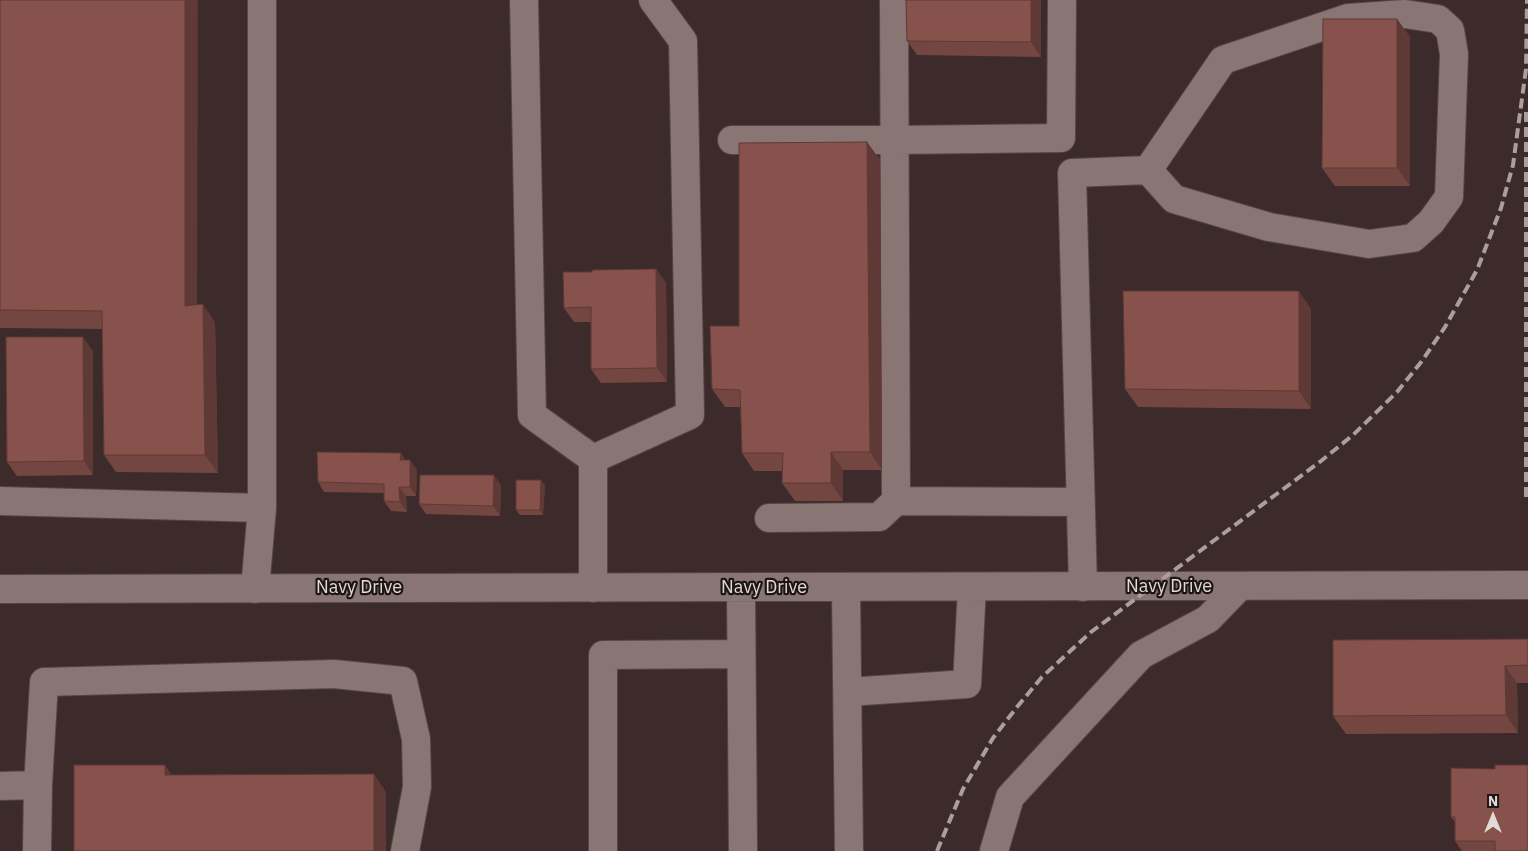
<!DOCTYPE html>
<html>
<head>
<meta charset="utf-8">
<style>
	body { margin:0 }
	#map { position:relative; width:1528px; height:851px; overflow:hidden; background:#3c2b2a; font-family:"IBM Plex Sans",sans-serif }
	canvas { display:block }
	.north { position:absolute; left:1468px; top:791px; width:50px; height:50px; -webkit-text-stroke:4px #1d1615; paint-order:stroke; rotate:0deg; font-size:14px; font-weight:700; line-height:20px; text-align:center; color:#e3d9d7 }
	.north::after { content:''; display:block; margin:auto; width:18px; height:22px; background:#e3d9d7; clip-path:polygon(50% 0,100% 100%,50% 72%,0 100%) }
</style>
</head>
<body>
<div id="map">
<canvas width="1528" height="851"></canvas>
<div class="north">N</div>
</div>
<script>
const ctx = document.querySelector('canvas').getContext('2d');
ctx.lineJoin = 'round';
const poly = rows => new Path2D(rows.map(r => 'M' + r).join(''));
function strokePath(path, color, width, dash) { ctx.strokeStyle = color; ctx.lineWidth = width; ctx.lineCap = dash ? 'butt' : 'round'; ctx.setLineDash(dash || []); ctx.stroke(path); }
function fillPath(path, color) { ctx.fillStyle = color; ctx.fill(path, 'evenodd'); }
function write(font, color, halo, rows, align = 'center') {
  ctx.font = font + ' "IBM Plex Sans",sans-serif'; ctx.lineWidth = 4.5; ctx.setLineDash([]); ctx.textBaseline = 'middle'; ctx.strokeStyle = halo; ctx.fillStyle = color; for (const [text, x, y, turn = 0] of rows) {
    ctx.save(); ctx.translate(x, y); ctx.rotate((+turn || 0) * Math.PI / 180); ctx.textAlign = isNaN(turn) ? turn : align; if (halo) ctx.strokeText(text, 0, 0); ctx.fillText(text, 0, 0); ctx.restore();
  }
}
const minor = poly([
	[524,0,532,415,593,459],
	[894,0,896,501,1080,502],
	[732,140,894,140,1061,138,1062,0],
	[593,459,690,415,683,41,653,0],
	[593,459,593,588],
	[0,501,262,508],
	[769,518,879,517,896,501],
	[1083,587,1072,173,1148,170,1223,60,1348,18,1405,14,1438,19,1450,30,1454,54,1449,197,1431,222,1413,238,1369,244,1269,227,1174,199,1148,170],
	[741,588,743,851],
	[846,588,849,851],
	[0,589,1528,585],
	[255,589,262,508,262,0],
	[848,692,967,684,972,587],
	[0,786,38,785,44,682,334,674,403,681,416,739,417,787,405,851],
	[37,851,38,785],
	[603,851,603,655,741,654],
	[994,851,1010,797,1141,655,1208,619,1239,587]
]);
strokePath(minor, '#544745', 30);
strokePath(minor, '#897674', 28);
strokePath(poly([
	[1526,112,1526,497],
	[937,851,963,789,993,738,1017,707,1042,677,1091,632,1321,461,1353,435,1397,392,1422,361,1445,327,1477,270,1501,208,1513,165,1526,69,1527,0]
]), '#ab9e9c', 4, [10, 5]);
fillPath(poly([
	[0,0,197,305,215,322,218,473,116,472,104,455,102,329,0,328],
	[1041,0,1041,57,917,55,907,41],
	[1397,19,1410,37,1410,186,1335,186,1322,168],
	[867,142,880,160,882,470,843,470,843,501,795,501,782,483,782,471,754,471,742,453,741,407,725,407,712,389],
	[656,269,666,283,667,382,601,383,591,369,591,322,574,322,564,308,592,272],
	[1311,309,1311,409,1138,407,1125,389],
	[93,351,93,475,17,476,7,462],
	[401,453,405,460,417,470,416,496,406,496,407,512,391,511,384,501,384,493,324,492,318,482],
	[501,485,500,516,426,514,419,504],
	[545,485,543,515,520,515,516,510],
	[1528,639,1528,683,1517,683,1518,733,1346,734,1333,716],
	[1495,769,1528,851,1462,851,1455,841,1455,822,1451,817]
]), '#744641');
fillPath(poly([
	[185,0,198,0,197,324,185,306],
	[1031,0,1041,0,1041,57,1031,42],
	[1397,19,1410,37,1410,186,1397,168],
	[867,142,880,160,882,470,870,452],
	[656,269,666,283,667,382,657,368],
	[1299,291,1311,309,1311,409,1299,391],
	[203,304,215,322,218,473,205,455],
	[83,337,93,351,93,475,84,461],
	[831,452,843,470,843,501,831,483],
	[401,453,407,463,400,460],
	[410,460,417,470,416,496,410,487],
	[494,475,501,485,500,516,493,506],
	[541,480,545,485,543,515,540,510],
	[399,487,406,496,407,512,400,502],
	[1505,666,1517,683,1518,733,1506,715],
	[165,765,177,783,165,775],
	[374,774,386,792,386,851,374,851]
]), '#5e3935');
const building = poly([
	[0,0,185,0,185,306,203,304,205,455,104,455,102,311,0,310,0,0],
	[906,0,1031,0,1031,42,907,41,906,0],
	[1323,19,1397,19,1397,168,1322,168,1323,19],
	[867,142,870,452,831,452,831,483,782,483,783,453,742,453,740,390,712,389,710,326,739,326,739,143,867,142],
	[656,269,657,368,591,369,591,307,564,308,563,272,592,272,592,270,656,269],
	[1123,291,1299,291,1299,391,1125,389,1123,291],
	[6,337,83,337,84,461,7,462,6,337],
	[317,452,401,453,400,460,410,460,410,487,399,487,400,502,384,501,384,484,318,482,317,452],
	[420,475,494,475,493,506,419,504,420,475],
	[516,480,541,480,540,510,516,510,516,480],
	[1528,639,1528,665,1505,666,1506,715,1333,716,1333,640,1528,639],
	[74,765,165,765,165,775,374,774,374,851,74,851,74,765],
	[1495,765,1528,765,1528,851,1495,851,1495,841,1455,841,1455,817,1451,817,1451,768,1495,769,1495,765]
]);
fillPath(building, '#87514c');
strokePath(building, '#5e3935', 1);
write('18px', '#e3d9d7', '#1d1615', [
	["Navy Drive",1169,587],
	["Navy Drive",359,588],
	["Navy Drive",764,588]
]);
</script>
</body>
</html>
